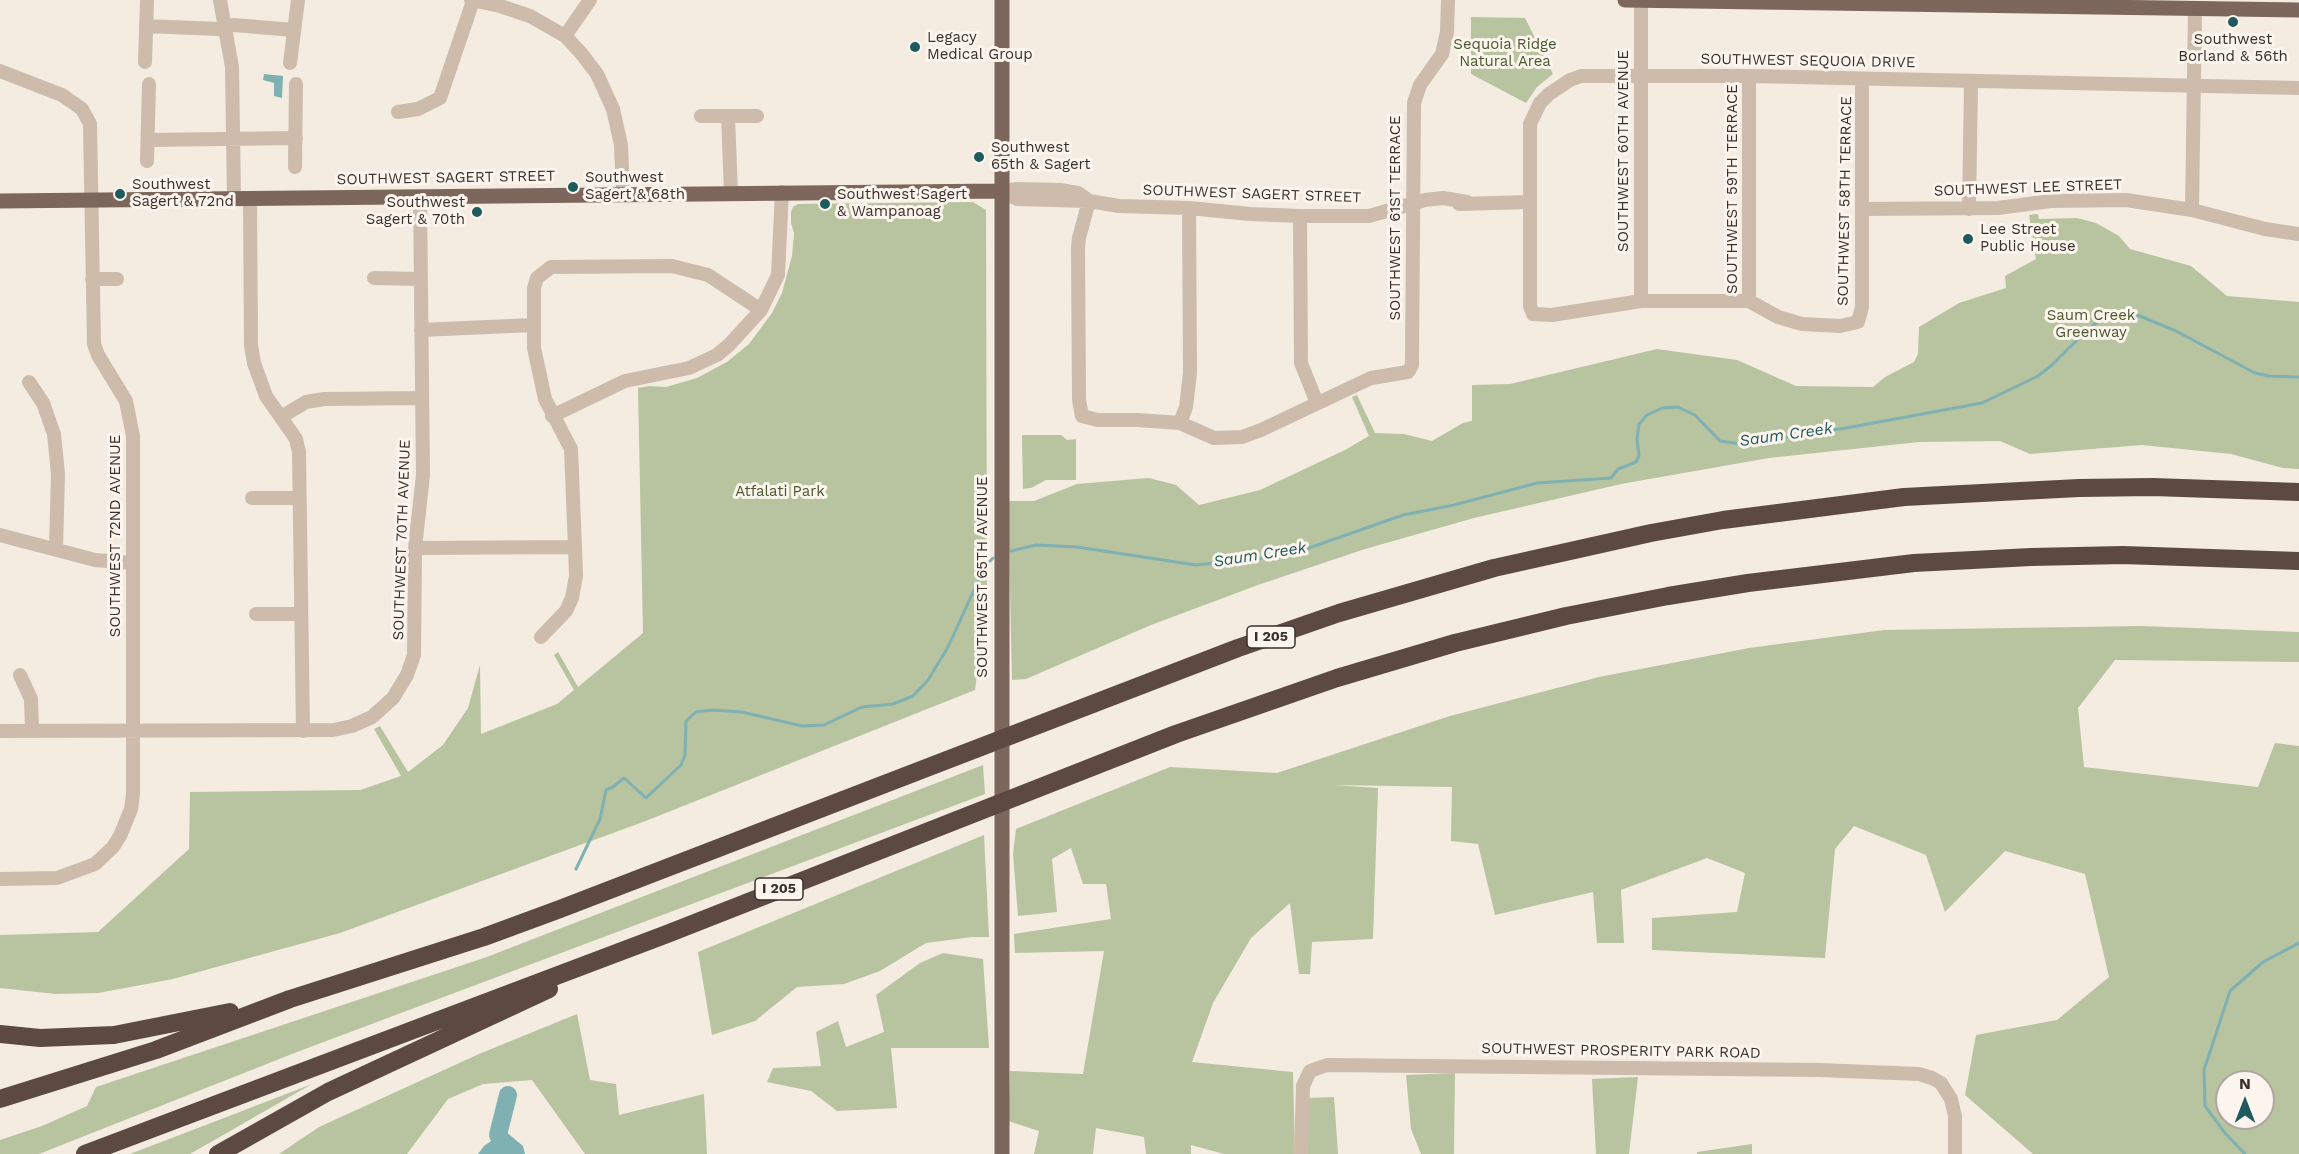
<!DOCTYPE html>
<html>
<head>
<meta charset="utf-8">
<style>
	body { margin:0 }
	#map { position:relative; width:2299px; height:1154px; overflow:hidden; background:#f4ebe1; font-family:"Work Sans",sans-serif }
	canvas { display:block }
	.north { position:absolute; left:2215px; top:1070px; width:60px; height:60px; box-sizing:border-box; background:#fbf5ee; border:2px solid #aea6a0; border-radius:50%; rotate:0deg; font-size:16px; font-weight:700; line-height:24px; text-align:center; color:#3b302b }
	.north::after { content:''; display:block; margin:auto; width:21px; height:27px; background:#1f5a5e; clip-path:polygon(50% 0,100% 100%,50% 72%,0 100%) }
</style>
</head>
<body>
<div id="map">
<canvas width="2299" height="1154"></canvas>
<div class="north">N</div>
</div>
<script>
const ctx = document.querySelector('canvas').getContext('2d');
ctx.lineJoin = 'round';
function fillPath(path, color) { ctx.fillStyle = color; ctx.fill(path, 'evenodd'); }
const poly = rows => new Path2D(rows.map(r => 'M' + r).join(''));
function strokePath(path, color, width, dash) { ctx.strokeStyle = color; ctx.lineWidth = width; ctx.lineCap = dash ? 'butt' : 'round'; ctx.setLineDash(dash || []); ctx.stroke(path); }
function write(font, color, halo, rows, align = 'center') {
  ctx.font = font + ' "Work Sans",sans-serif'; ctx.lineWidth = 6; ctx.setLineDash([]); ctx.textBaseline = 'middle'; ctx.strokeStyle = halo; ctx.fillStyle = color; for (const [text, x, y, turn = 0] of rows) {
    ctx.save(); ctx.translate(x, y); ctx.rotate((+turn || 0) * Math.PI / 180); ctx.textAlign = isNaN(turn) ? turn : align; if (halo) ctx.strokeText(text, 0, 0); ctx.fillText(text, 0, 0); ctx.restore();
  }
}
fillPath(poly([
	[1471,17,1525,18,1553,74,1537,87,1526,103,1471,74],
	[973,202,986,210,987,596,975,690,643,822,340,933,173,979,98,993,56,994,0,988,0,935,98,932,189,849,190,792,360,790,401,776,374,729,380,726,408,772,443,745,468,708,480,665,481,734,557,704,574,690,554,655,558,652,578,687,643,633,638,388,650,386,666,387,697,378,727,362,749,344,772,313,782,293,792,256,794,233,791,223,791,212,793,207,798,204],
	[2035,214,2038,214,2039,219,2077,218,2096,223,2119,236,2130,249,2191,266,2227,296,2299,302,2299,469,2283,468,2231,454,2142,445,2030,454,2000,441,1919,442,1769,458,1621,484,1474,518,1365,549,1258,585,1151,625,1026,679,1012,680,1008,501,1034,501,1077,484,1149,478,1176,485,1199,505,1260,490,1345,450,1369,436,1352,397,1357,395,1375,433,1404,434,1432,441,1463,423,1472,421,1472,385,1510,384,1657,349,1737,360,1796,386,1873,387,1885,377,1914,362,1918,354,1919,327,1959,303,2006,288,2005,276,2036,259,2029,215],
	[1022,435,1061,435,1067,440,1076,439,1076,480,1046,480,1031,488,1023,489],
	[2141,626,2299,632,2299,662,2115,660,2078,708,2084,767,2258,787,2275,743,2299,746,2299,1154,2033,1154,1965,1095,1976,1035,2057,1020,2109,977,2085,874,2005,851,1945,912,1926,855,1854,826,1835,849,1825,958,1652,950,1652,918,1737,912,1745,873,1707,858,1621,890,1624,943,1597,943,1593,892,1495,915,1478,844,1451,841,1452,787,1333,785,1378,788,1373,939,1312,942,1310,974,1299,974,1290,903,1251,938,1213,1003,1192,1062,1293,1072,1295,1154,1224,1154,1191,1145,1191,1154,1146,1154,1144,1137,1096,1128,1093,1154,1034,1154,1039,1131,1008,1121,1010,1071,1083,1074,1104,951,1015,953,1014,934,1111,919,1106,884,1083,884,1071,848,1052,859,1057,912,1018,916,1013,854,1016,829,1170,767,1277,773,1450,716,1599,677,1749,648,1884,630],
	[2227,1082,2263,1082,2263,1118,2227,1118],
	[983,765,985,794,297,1052,39,1154,0,1154,0,1140,42,1126,87,1106,96,1087,484,958],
	[984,835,989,937,972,937,926,943,880,971,844,984,797,987,755,1021,712,1035,698,952],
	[943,953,983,959,989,1048,891,1048,897,1108,837,1111,811,1091,767,1082,773,1068,821,1066,816,1032,838,1021,846,1047,884,1032,876,995,920,963],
	[577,1014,590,1080,616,1084,619,1115,704,1094,707,1154,585,1154,532,1080,483,1084,448,1099,407,1154,279,1154,319,1127,479,1054],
	[1455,1073,1454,1154,1421,1154,1411,1129,1406,1075],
	[1638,1077,1629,1154,1596,1154,1592,1079],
	[312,1084,190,1154,130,1154,237,1113],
	[1334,1097,1338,1154,1307,1154,1307,1098],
	[1752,1144,1752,1154,1697,1154,1697,1152]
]), '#b8c4a0');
fillPath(poly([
	[264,74,283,76,282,98,274,96,274,83,263,80],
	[505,1131,523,1146,525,1154,478,1154,484,1146]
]), '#7fb0b2');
strokePath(poly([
	[1011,551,1036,545,1077,547,1196,565,1256,559,1306,549,1403,515,1454,505,1537,483,1611,478,1618,469,1636,462,1639,456,1637,439,1639,424,1647,415,1662,408,1678,407,1695,415,1720,441,1742,444,1846,428,1982,403,2038,376,2052,365,2088,329,2105,317,2120,314,2140,316,2176,331,2255,373,2269,376,2299,377],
	[576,869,600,819,606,790,613,787,624,778,646,798,681,765,685,755,686,721,696,712,712,710,742,712,802,726,824,725,862,707,893,704,913,696,928,680,948,647,985,566,993,558],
	[2245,1154,2225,1133,2205,1106,2204,1070,2230,991,2263,962,2299,943]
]), '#7fb0b2', 3);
strokePath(poly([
	[498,1135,508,1095]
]), '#7fb0b2', 18);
strokePath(poly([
	[220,0,232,67,234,199],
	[471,0,500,6,530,16,565,36,581,53,597,74,613,109,621,145,623,194],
	[146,26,218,29,234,25,294,30],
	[565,36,590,0],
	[145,62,147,0],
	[290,63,298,0],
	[0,71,62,95,82,109,90,124,94,344,98,355,126,401,133,436,133,794,131,809,120,836,113,847,95,864,57,878,0,879],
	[1862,79,1862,307,1858,322,1840,326,1802,324,1778,317,1749,301,1641,301,1552,315,1533,314,1530,306,1530,124,1540,103,1549,94,1570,80,1581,76,1749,76,2299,88],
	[398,112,418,109,440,98,473,1],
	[701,116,757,116],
	[728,116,731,193],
	[148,140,296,138],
	[147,161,149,84],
	[295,167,296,84],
	[1001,191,1017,199,1089,201,1119,206,1189,208,1250,214,1300,216,1369,216,1425,200,1443,198,1467,202],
	[1001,191,1017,189,1060,190,1078,193,1088,200],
	[250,199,251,345,254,363,266,396,296,439,299,452,303,731],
	[1089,201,1079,238,1078,248,1079,400,1082,416,1098,420,1137,420,1180,423,1214,438,1242,437,1261,430,1371,378,1408,372,1412,365,1412,360,1414,103,1420,85,1442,54,1447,32,1448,0],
	[1459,204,1529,202],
	[1862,209,1998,208,2051,201,2126,200,2192,210,2265,229,2299,234],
	[1969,209,1971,82],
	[2192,210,2195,9],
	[1300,216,1301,363,1317,403],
	[374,278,421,279],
	[92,279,117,279],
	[1641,301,1641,0],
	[1749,301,1749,76],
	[421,330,533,325],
	[29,382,43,403,54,434,58,474,56,549],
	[552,416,625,381,689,368,717,355,729,345,761,310,778,275,782,192],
	[281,417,306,402,324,399,422,398],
	[1180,423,1186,407,1190,373,1189,208],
	[252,498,299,498],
	[0,535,95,560,133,563],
	[415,548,575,547],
	[256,614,301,614],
	[541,637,566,611,572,598,576,576,575,547,571,449,545,399,534,348,534,288,537,278,551,267,672,266,708,275,761,310],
	[20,675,31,699,32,730],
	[0,731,333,730,352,726,372,717,393,698,407,675,414,655,415,548,423,475,420,197],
	[1301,1154,1303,1086,1310,1071,1327,1065,1819,1070,1919,1074,1932,1078,1941,1083,1951,1099,1955,1116,1955,1154]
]), '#cdbbac', 14);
strokePath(poly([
	[1002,0,1002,1154],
	[1625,0,2299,10],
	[0,201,1001,191]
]), '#7d675c', 15);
strokePath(poly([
	[0,1034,40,1038,114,1035,230,1012],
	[0,1099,156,1050,290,999,484,937,560,909,1238,648,1339,613,1494,568,1651,533,1723,520,1904,497,2079,488,2153,487,2299,492],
	[85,1154,667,934,1176,734,1337,678,1455,643,1566,616,1668,596,1748,583,1914,563,2031,557,2123,555,2299,561],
	[218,1154,328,1092,549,989]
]), '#5c4a42', 18);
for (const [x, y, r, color] of [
	[2233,22,6,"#1f5a5e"],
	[915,47,6,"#1f5a5e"],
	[979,157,6,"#1f5a5e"],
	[573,187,6,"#1f5a5e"],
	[120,194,6,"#1f5a5e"],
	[825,204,6,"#1f5a5e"],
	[477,212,6,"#1f5a5e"],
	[1968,239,6,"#1f5a5e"]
]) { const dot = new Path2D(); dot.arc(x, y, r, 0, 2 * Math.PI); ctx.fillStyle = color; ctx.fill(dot); strokePath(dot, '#fbf5ee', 2); }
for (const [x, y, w] of [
	[1271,637,48],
	[779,889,48]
]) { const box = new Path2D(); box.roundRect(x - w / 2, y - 11, w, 22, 4.5); ctx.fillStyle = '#fbf5ee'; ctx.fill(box); strokePath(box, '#3b302b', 1.5); }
write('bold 14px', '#3b302b', null, [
	["I 205",1271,637],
	["I 205",779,889]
]);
write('15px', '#3b302b', '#fbf5ee', [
	["Legacy",927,38],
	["Medical Group",927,55],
	["Southwest",2233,40,"center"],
	["Borland & 56th",2233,57,"center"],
	["Southwest",991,148],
	["65th & Sagert",991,165],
	["Southwest",585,178],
	["Sagert & 68th",585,195],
	["Southwest",132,185],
	["Sagert & 72nd",132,202],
	["Southwest Sagert",837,195],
	["& Wampanoag",837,212],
	["Southwest",465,203,"right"],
	["Sagert & 70th",465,220,"right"],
	["Lee Street",1980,230],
	["Public House",1980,247]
], 'left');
write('15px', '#4a5a2e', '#fbf5ee', [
	["Sequoia Ridge",1505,45],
	["Natural Area",1505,62],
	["Saum Creek",2091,316],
	["Greenway",2091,333],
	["Atfalati Park",780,492]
]);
write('15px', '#3b302b', '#fbf5ee', [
	["SOUTHWEST SEQUOIA DRIVE",1808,61,1],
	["SOUTHWEST 60TH AVENUE",1624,151,-90],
	["SOUTHWEST SAGERT STREET",446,178,-1],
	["SOUTHWEST LEE STREET",2028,188,-2],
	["SOUTHWEST 59TH TERRACE",1733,189,-90],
	["SOUTHWEST SAGERT STREET",1252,194,2],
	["SOUTHWEST 58TH TERRACE",1845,201,-89],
	["SOUTHWEST 61ST TERRACE",1396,218,-90],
	["SOUTHWEST 72ND AVENUE",116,536,-90],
	["SOUTHWEST 70TH AVENUE",402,540,-88],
	["SOUTHWEST 65TH AVENUE",983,577,-90],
	["SOUTHWEST PROSPERITY PARK ROAD",1621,1051,1]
]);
write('italic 16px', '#1f5a5e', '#fbf5ee', [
	["Saum Creek",1786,435,-8],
	["Saum Creek",1260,555,-9]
]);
</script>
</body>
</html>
